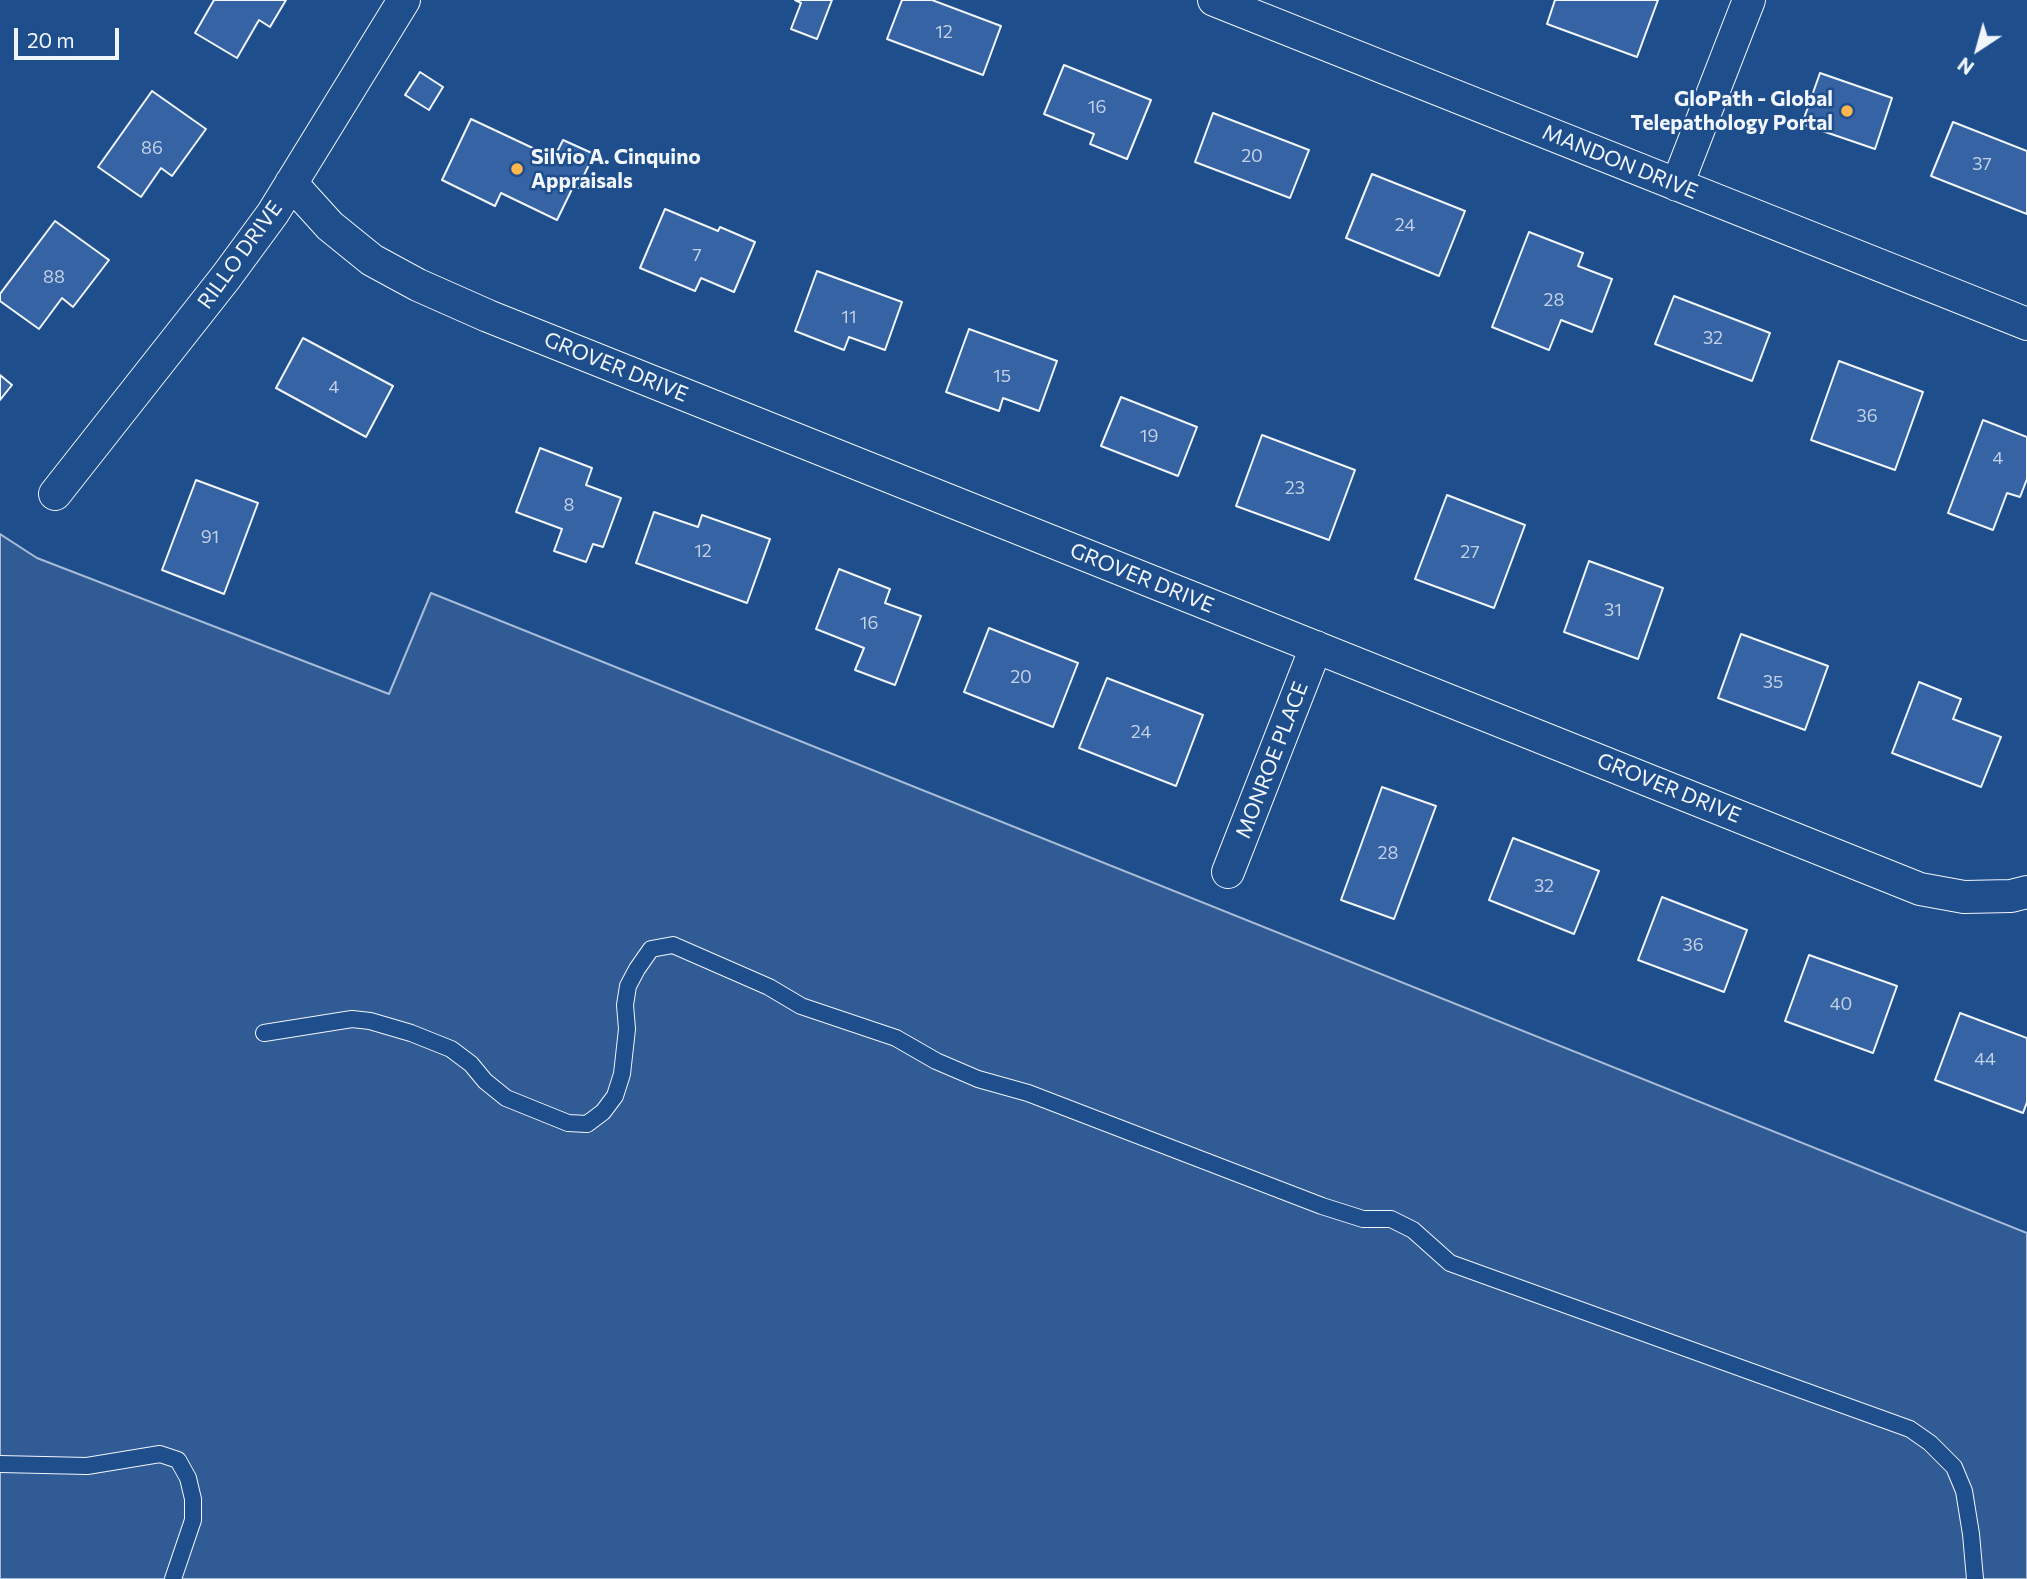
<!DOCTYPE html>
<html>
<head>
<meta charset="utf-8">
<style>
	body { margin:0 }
	#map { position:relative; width:2027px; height:1579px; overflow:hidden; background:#1f4e8c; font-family:Commissioner,sans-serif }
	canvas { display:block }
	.north { position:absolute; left:1943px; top:14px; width:70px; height:70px; -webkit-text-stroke:5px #1f4e8c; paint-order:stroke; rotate:216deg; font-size:19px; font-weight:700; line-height:28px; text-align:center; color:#f2f6ff }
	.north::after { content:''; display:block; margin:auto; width:24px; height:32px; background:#f2f6ff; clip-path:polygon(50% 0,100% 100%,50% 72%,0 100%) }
	.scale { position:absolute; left:14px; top:28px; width:105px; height:32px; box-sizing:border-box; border:4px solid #f2f6ff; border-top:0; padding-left:9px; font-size:21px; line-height:24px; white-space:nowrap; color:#f2f6ff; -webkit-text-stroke:5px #1f4e8c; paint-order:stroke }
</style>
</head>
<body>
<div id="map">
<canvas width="2027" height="1579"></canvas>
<div class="north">N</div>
<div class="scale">20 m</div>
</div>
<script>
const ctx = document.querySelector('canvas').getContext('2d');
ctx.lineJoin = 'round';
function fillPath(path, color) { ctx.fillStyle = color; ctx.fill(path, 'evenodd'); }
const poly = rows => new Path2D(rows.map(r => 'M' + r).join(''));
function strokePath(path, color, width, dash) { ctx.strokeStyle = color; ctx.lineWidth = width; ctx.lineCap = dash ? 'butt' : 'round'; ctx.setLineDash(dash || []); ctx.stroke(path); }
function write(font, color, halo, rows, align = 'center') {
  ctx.font = font + ' Commissioner,sans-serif'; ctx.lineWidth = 5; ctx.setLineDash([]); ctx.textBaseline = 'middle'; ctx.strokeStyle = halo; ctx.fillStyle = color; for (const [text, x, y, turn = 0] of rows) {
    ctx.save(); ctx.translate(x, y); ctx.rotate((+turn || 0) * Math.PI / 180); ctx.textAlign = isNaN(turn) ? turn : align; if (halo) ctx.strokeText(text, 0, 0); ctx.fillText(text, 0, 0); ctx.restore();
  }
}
const built = poly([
	[0,534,37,558,389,694,431,593,2027,1233,2027,1579,0,1579,0,534]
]);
fillPath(built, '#305b95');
strokePath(built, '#a8bbd7', 2);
const building = poly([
	[214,0,286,0,270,27,259,20,237,58,195,33,214,0],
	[795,0,832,0,817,39,791,29,801,3,795,0],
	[902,0,932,0,1001,26,983,75,887,39,902,0],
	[1555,0,1658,0,1637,57,1547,24,1555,0],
	[1064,65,1151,100,1127,159,1090,144,1094,134,1044,114,1064,65],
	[420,72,443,87,429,110,405,95,420,72],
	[1820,73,1892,98,1875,149,1802,124,1820,73],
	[152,91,206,129,172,176,161,168,141,197,98,167,152,91],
	[1213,113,1309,150,1290,198,1195,162,1213,113],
	[471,119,554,158,563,140,594,154,578,188,574,185,557,220,501,193,495,206,442,180,471,119],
	[1953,122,2027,151,2027,214,1931,176,1953,122],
	[1372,174,1465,211,1439,276,1346,238,1372,174],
	[665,209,718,231,720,227,755,242,734,292,701,278,695,291,640,268,665,209],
	[55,221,109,260,73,307,62,298,39,329,0,301,0,294,55,221],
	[1529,232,1583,253,1578,266,1612,279,1592,332,1561,320,1549,350,1492,327,1529,232],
	[817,271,902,302,885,350,849,337,844,350,795,331,817,271],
	[1674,296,1770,333,1752,381,1655,344,1674,296],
	[969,329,1057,361,1039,411,1003,398,999,411,946,392,969,329],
	[303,338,393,386,366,437,276,388,303,338],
	[1839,361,1923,392,1895,470,1811,440,1839,361],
	[0,375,12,385,0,400,0,375],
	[1121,397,1197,427,1178,476,1101,446,1121,397],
	[1983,420,2027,437,2027,479,2020,497,2007,493,1993,530,1948,513,1983,420],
	[1262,435,1355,470,1329,540,1236,506,1262,435],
	[540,448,592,468,586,485,621,498,603,547,593,544,586,562,554,551,562,529,516,512,540,448],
	[196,480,258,503,224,594,162,570,196,480],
	[1447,495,1525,525,1494,608,1415,579,1447,495],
	[654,512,698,527,702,515,770,539,747,603,636,563,654,512],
	[1589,561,1663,588,1638,659,1564,632,1589,561],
	[839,569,890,589,885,603,921,616,895,685,855,670,864,648,816,629,839,569],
	[989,628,1078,663,1053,727,964,692,989,628],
	[1741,634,1828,666,1805,730,1718,698,1741,634],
	[1107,678,1203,715,1176,786,1079,748,1107,678],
	[1919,682,1961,699,1953,719,2001,737,1981,787,1892,753,1919,682],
	[1382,787,1436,806,1394,919,1341,900,1382,787],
	[1513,838,1599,871,1574,934,1489,900,1513,838],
	[1662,897,1747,930,1724,992,1638,960,1662,897],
	[1809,955,1897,986,1873,1053,1785,1021,1809,955],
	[1960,1013,2027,1038,2027,1102,2023,1113,1935,1080,1960,1013]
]);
fillPath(building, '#3563a3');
strokePath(building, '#f2f6ff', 2);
const service = poly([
	[264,1033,352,1019,370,1021,411,1033,451,1049,471,1064,485,1081,506,1098,568,1123,587,1124,603,1112,615,1096,622,1074,627,1029,625,1005,628,986,637,969,651,949,673,945,769,987,801,1006,896,1038,936,1061,978,1079,1028,1093,1322,1206,1363,1219,1391,1219,1413,1230,1450,1263,1910,1429,1930,1443,1954,1467,1964,1491,1971,1534,1975,1579],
	[0,1464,87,1466,160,1454,178,1460,188,1478,193,1499,193,1520,173,1579]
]);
const minor = poly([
	[1214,0,2027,324],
	[291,183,330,226,372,260,418,285,488,316,1920,889,1964,897,2011,896,2027,892],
	[1677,185,1749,0],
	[55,494,226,277,273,213,404,0],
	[1228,872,1316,647]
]);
strokePath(service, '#f2f6ff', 18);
strokePath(minor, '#f2f6ff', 34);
strokePath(service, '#1f4e8c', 16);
strokePath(minor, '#1f4e8c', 32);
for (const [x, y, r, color] of [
	[1847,111,7,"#ffb74d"],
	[517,169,7,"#ffb74d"]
]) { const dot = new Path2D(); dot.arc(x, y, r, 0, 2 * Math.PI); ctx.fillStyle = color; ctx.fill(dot); strokePath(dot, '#1f4e8c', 2.5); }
write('18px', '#c3d1e8', null, [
	["12",944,32],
	["16",1097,107],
	["86",152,148],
	["20",1252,156],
	["37",1982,164],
	["24",1405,225],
	["7",697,255],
	["88",54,277],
	["28",1554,300],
	["11",849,317],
	["32",1713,338],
	["15",1002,376],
	["4",334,387],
	["36",1867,416],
	["19",1149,436],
	["4",1998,458],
	["23",1295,488],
	["8",569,505],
	["91",210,537],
	["12",703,551],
	["27",1470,552],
	["31",1613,610],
	["16",869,623],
	["20",1021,677],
	["35",1773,682],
	["24",1141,732],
	["28",1388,853],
	["32",1544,886],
	["36",1693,945],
	["40",1841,1004],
	["44",1985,1059]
]);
write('bold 21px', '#f2f6ff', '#1f4e8c', [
	["GloPath - Global",1833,99],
	["Telepathology Portal",1833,123],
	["Silvio A. Cinquino",531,157,"left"],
	["Appraisals",531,181,"left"]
], 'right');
write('21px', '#f2f6ff', '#1f4e8c', [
	["MANDON DRIVE",1620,162,22],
	["RILLO DRIVE",240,255,-54],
	["GROVER DRIVE",616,367,22],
	["GROVER DRIVE",1142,578,22],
	["MONROE PLACE",1272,760,-69],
	["GROVER DRIVE",1669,788,22]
]);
</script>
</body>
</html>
